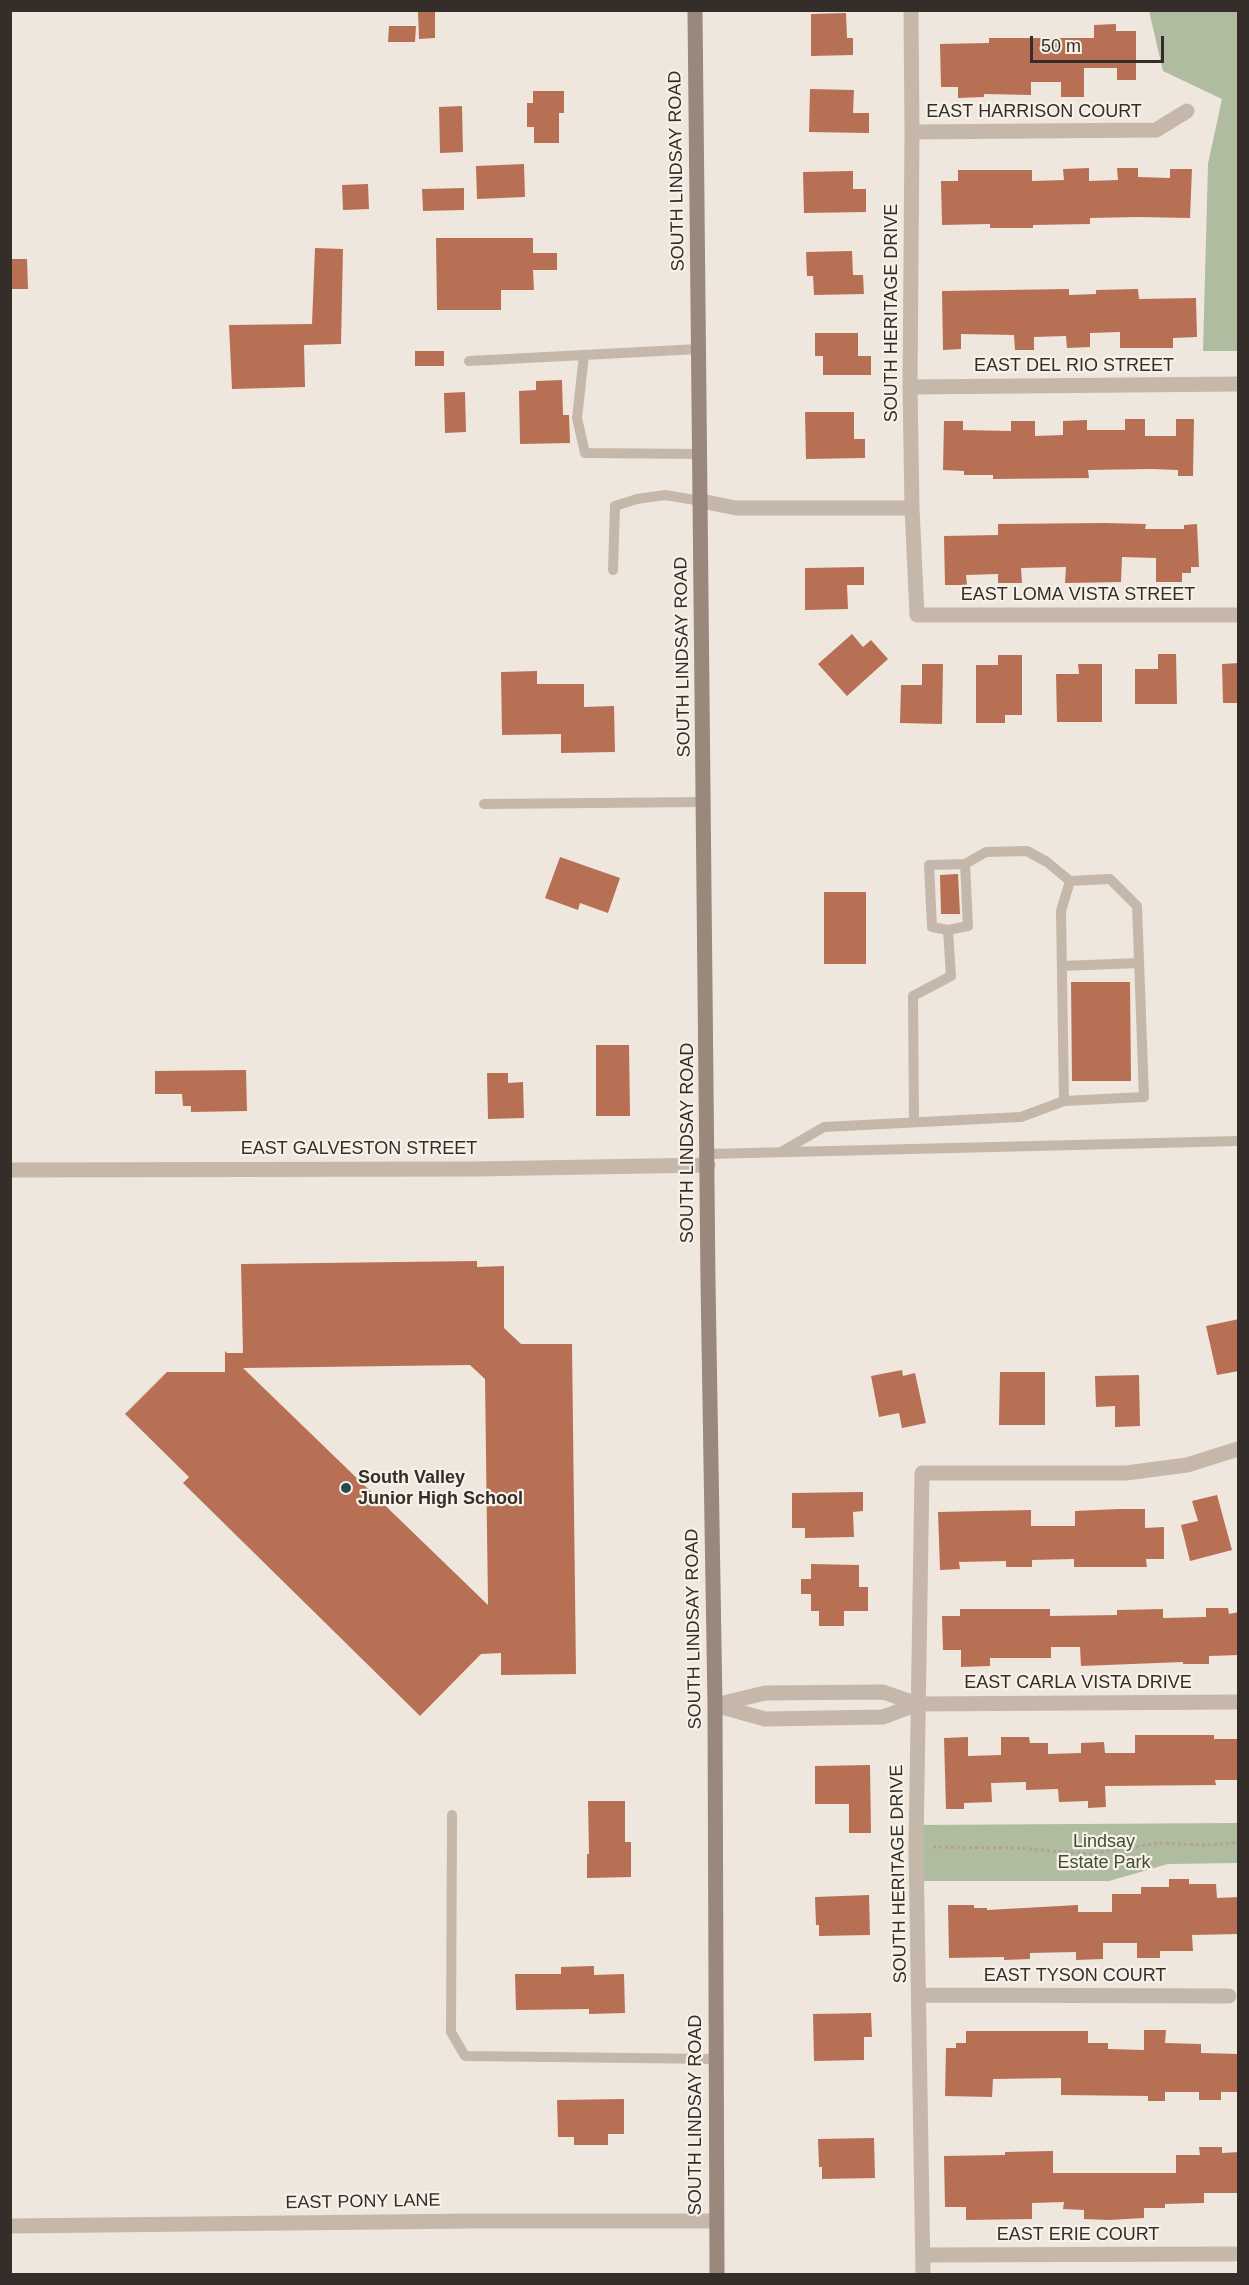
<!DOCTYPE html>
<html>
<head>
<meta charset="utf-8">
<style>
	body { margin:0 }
	#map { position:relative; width:1249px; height:2285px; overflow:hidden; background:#efe7dd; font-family:Helvetica,sans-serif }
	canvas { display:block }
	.frame { position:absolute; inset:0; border:12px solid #342d29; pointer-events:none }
	.scale { position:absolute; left:1030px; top:36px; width:134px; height:27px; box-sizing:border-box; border:3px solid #342d29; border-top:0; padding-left:8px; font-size:18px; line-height:21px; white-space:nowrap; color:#342d29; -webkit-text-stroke:4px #f7f1e8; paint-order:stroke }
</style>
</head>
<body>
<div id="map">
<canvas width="1249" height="2285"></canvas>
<div class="frame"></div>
<div class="scale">50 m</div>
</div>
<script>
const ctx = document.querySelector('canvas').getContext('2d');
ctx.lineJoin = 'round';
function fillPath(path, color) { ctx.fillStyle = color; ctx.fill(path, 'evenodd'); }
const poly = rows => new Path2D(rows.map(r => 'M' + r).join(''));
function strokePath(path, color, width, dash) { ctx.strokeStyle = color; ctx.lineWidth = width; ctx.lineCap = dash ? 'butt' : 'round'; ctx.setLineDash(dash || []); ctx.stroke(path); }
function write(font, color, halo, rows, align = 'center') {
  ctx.font = font + ' Helvetica,sans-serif'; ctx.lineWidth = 4.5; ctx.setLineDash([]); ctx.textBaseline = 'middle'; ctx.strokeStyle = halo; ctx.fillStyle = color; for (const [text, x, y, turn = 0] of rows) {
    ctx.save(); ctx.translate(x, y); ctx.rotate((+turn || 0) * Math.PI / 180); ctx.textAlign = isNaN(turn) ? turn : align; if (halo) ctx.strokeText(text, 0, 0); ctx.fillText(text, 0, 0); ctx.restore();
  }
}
fillPath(poly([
	[1149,11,1238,11,1238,351,1203,351,1208,164,1222,99,1163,71],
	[1238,1823,1238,1863,1168,1864,1109,1881,916,1881,916,1825]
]), '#b0bc9f');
fillPath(poly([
	[418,10,435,10,435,38,419,39],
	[846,13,847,38,853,38,853,55,811,56,811,14],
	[1116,24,1116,31,1136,31,1136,80,1117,80,1117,68,1084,68,1084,97,1061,97,1061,82,1031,82,1031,95,984,94,984,97,958,98,958,87,941,87,940,44,989,43,989,38,1094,38,1094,25],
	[389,26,416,26,415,42,388,42],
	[810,89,854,90,853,113,869,113,869,133,809,132],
	[533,91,564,91,564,113,559,113,559,143,534,143,534,127,527,127,527,103,533,103],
	[462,106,463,152,440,153,439,107],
	[524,164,525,197,477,199,476,166],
	[1089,168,1089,181,1118,180,1117,168,1138,168,1138,177,1170,178,1170,169,1192,169,1190,218,1139,217,1090,218,1090,224,1033,225,1033,228,990,228,990,224,942,225,941,181,958,181,958,170,1032,170,1032,181,1064,180,1063,169],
	[853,171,853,189,866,189,866,212,804,213,803,172],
	[368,184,369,209,343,210,342,185],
	[464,188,464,210,423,211,422,189],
	[436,238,533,238,533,253,557,253,557,270,533,270,534,290,501,290,501,310,437,310],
	[315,248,343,249,341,344,304,345,305,387,232,389,229,325,312,324],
	[852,251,853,275,863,275,864,294,814,295,813,276,807,276,806,252],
	[10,259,27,259,28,289,10,289],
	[1069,289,1069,295,1096,294,1096,290,1138,289,1139,299,1196,298,1197,337,1173,338,1173,348,1120,348,1120,332,1090,333,1090,347,1067,348,1066,336,1034,337,1034,350,1015,350,1014,335,961,334,961,349,943,350,942,291],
	[815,333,858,333,858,356,871,356,871,375,823,375,823,356,815,356],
	[415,351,444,351,444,366,415,366],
	[562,380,563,415,569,415,570,443,520,444,519,391,536,390,536,381],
	[465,392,466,432,445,433,444,393],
	[805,412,854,412,854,439,865,439,865,458,806,459],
	[1125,419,1145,419,1145,436,1176,436,1176,419,1194,419,1193,476,1178,476,1178,470,1151,469,1088,470,1089,478,993,479,993,475,964,475,964,471,943,470,944,421,963,421,963,430,1011,431,1011,421,1035,421,1035,436,1063,435,1063,421,1087,420,1087,430,1125,430],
	[1104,523,1146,524,1145,529,1184,529,1184,525,1197,524,1199,567,1191,567,1191,573,1182,573,1182,582,1156,582,1156,558,1122,557,1121,582,1065,583,1066,567,1021,568,1022,583,998,583,998,574,966,575,967,585,945,585,944,536,998,535,998,524],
	[864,567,864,585,847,585,848,609,805,610,805,568],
	[852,634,863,647,871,640,888,659,847,696,818,664],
	[1158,654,1176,654,1177,704,1135,704,1135,669,1158,669],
	[998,655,1022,655,1022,715,1005,715,1005,723,976,723,976,665,998,665],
	[1239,663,1239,703,1223,703,1222,664],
	[922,664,943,664,942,724,900,723,901,685,922,685],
	[1078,664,1102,664,1102,722,1057,722,1056,674,1079,674],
	[537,671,537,684,584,684,584,707,614,706,615,752,561,753,561,734,502,735,501,672],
	[560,857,620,878,608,913,580,903,578,910,545,898],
	[958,874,960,914,941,914,940,875],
	[824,892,866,892,866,964,824,964],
	[1071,982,1130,982,1131,1081,1072,1081],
	[596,1045,629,1045,630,1116,596,1116],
	[246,1070,247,1111,191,1112,191,1106,183,1106,182,1094,155,1094,155,1071],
	[487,1073,508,1073,508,1083,523,1082,524,1118,488,1119],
	[477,1261,477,1267,504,1266,504,1328,521,1344,572,1344,576,1674,501,1675,501,1653,481,1654,420,1716,183,1483,189,1477,125,1414,167,1372,225,1372,225,1351,227,1353,243,1353,241,1264],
	[470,1365,485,1379,488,1605,243,1368],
	[1239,1319,1239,1371,1217,1375,1206,1326],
	[902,1370,903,1376,915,1373,926,1423,902,1428,899,1413,879,1417,871,1376],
	[1000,1372,1045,1372,1045,1425,999,1425],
	[1139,1375,1140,1426,1115,1427,1115,1406,1096,1407,1095,1376],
	[863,1492,863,1511,853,1512,854,1537,805,1538,805,1528,792,1528,792,1493],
	[1217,1495,1232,1550,1190,1561,1181,1525,1198,1521,1192,1501],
	[1119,1509,1145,1509,1145,1528,1164,1527,1164,1559,1146,1559,1147,1567,1074,1567,1074,1559,1032,1560,1032,1567,1006,1567,1006,1561,959,1562,960,1569,940,1570,938,1512,1031,1510,1031,1526,1075,1526,1075,1511],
	[811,1564,859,1565,859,1587,868,1587,868,1611,844,1611,844,1626,819,1626,819,1611,811,1611,811,1594,801,1594,801,1579,811,1579],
	[1206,1608,1228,1608,1229,1614,1239,1612,1239,1655,1209,1656,1209,1664,1183,1664,1183,1662,1081,1666,1080,1647,1051,1647,1051,1658,990,1658,990,1666,961,1667,961,1650,943,1650,942,1616,960,1616,960,1609,1050,1609,1050,1616,1117,1615,1117,1610,1163,1609,1163,1618,1206,1617],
	[1135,1735,1214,1735,1214,1739,1239,1739,1239,1780,1215,1780,1216,1785,1105,1786,1106,1807,1088,1808,1088,1801,1059,1802,1058,1789,1026,1790,1026,1782,991,1783,992,1802,964,1803,964,1809,946,1809,944,1738,968,1737,968,1756,1001,1755,1001,1737,1029,1737,1030,1743,1048,1743,1048,1754,1081,1753,1081,1743,1104,1742,1105,1753,1135,1753],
	[870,1765,871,1833,849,1833,849,1804,815,1804,815,1766],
	[588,1801,625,1801,625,1842,631,1842,631,1877,587,1878,587,1854,589,1854],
	[1169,1879,1189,1879,1189,1884,1216,1884,1217,1898,1239,1897,1239,1934,1192,1935,1193,1951,1160,1951,1160,1958,1137,1958,1137,1943,1103,1943,1103,1959,1076,1960,1076,1952,1030,1953,1030,1959,1004,1960,1004,1957,949,1958,948,1905,974,1905,974,1908,987,1908,987,1910,1078,1905,1078,1912,1112,1912,1112,1894,1141,1894,1141,1887,1169,1887],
	[869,1895,870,1935,819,1936,819,1925,816,1925,815,1897],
	[594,1966,594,1975,624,1974,625,2013,589,2014,589,2009,516,2010,515,1974,561,1974,561,1967],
	[871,2013,872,2037,864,2037,864,2060,814,2061,813,2014],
	[1144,2030,1166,2030,1165,2043,1201,2044,1201,2053,1239,2054,1239,2092,1221,2092,1221,2100,1199,2100,1199,2092,1165,2092,1165,2101,1148,2101,1148,2096,1061,2095,1061,2078,993,2079,992,2097,945,2096,946,2048,956,2048,956,2043,966,2043,966,2031,1088,2031,1088,2043,1108,2043,1108,2049,1144,2050],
	[624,2099,624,2134,608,2134,608,2145,574,2145,574,2137,558,2137,557,2100],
	[874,2138,875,2178,822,2179,822,2167,819,2167,818,2139],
	[1199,2147,1222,2147,1222,2153,1239,2152,1239,2193,1204,2193,1204,2203,1165,2204,1165,2208,1144,2208,1144,2218,1109,2220,1084,2219,1084,2210,1063,2209,1064,2202,1032,2203,1032,2219,966,2220,966,2207,945,2207,944,2156,1005,2155,1005,2152,1053,2151,1053,2173,1176,2173,1176,2155,1200,2155]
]), '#b77053');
strokePath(poly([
	[933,1847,1017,1848,1090,1854,1159,1843,1202,1845,1238,1843]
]), '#b1a295', 3, [3, 3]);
strokePath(poly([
	[584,355,577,418,585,453,700,454],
	[469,361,699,349],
	[613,570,615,506,637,499,665,495,701,501],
	[484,804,704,802],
	[965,864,968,926,948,930,932,927,929,865,965,864,986,852,1027,851,1047,862,1070,881],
	[1062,966,1139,963],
	[914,1122,913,996,951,976,948,930],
	[781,1152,824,1127,1021,1117,1064,1101,1144,1097,1137,906,1110,879,1070,881,1061,911,1064,1101],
	[708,1154,1238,1141],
	[452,1815,451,2032,465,2056,716,2059]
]), '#c5b8aa', 10);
strokePath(poly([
	[911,10,912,132,910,387,912,508,917,615,1238,615],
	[912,132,1156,130,1187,111],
	[910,387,1238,384],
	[701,501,736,508,912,508],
	[10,1170,475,1169,708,1165],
	[715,1705,765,1693,883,1692,918,1704,1238,1702],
	[718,1706,765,1719,883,1717,918,1704],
	[920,1995,1229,1996],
	[10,2226,474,2221,716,2221],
	[923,2255,1234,2254],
	[923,2274,916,1847,922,1473,1126,1473,1187,1465,1238,1449]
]), '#c5b8aa', 15);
strokePath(poly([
	[695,10,708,1281,715,1705,717,2274]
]), '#99887c', 15);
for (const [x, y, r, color] of [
	[346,1488,6,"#234b50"]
]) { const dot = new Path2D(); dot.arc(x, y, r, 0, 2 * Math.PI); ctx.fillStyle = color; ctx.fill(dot); strokePath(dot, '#f7f1e8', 2); }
write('18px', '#342d29', '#f7f1e8', [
	["EAST HARRISON COURT",1034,112],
	["SOUTH LINDSAY ROAD",677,171,-91],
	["SOUTH HERITAGE DRIVE",892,313,-90],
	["EAST DEL RIO STREET",1074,366],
	["EAST LOMA VISTA STREET",1078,595],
	["SOUTH LINDSAY ROAD",683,657,-91],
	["SOUTH LINDSAY ROAD",688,1143,-90],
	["EAST GALVESTON STREET",359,1149],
	["SOUTH LINDSAY ROAD",694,1629,-91],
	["EAST CARLA VISTA DRIVE",1078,1683],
	["SOUTH HERITAGE DRIVE",899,1874,-91],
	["EAST TYSON COURT",1075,1976],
	["SOUTH LINDSAY ROAD",696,2115,-90],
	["EAST PONY LANE",363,2202,-1],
	["EAST ERIE COURT",1078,2235]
]);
write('bold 18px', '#342d29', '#f7f1e8', [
	["South Valley",358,1478],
	["Junior High School",358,1499]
], 'left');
write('18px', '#424f2f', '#f7f1e8', [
	["Lindsay",1104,1842],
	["Estate Park",1104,1863]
]);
</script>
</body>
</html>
